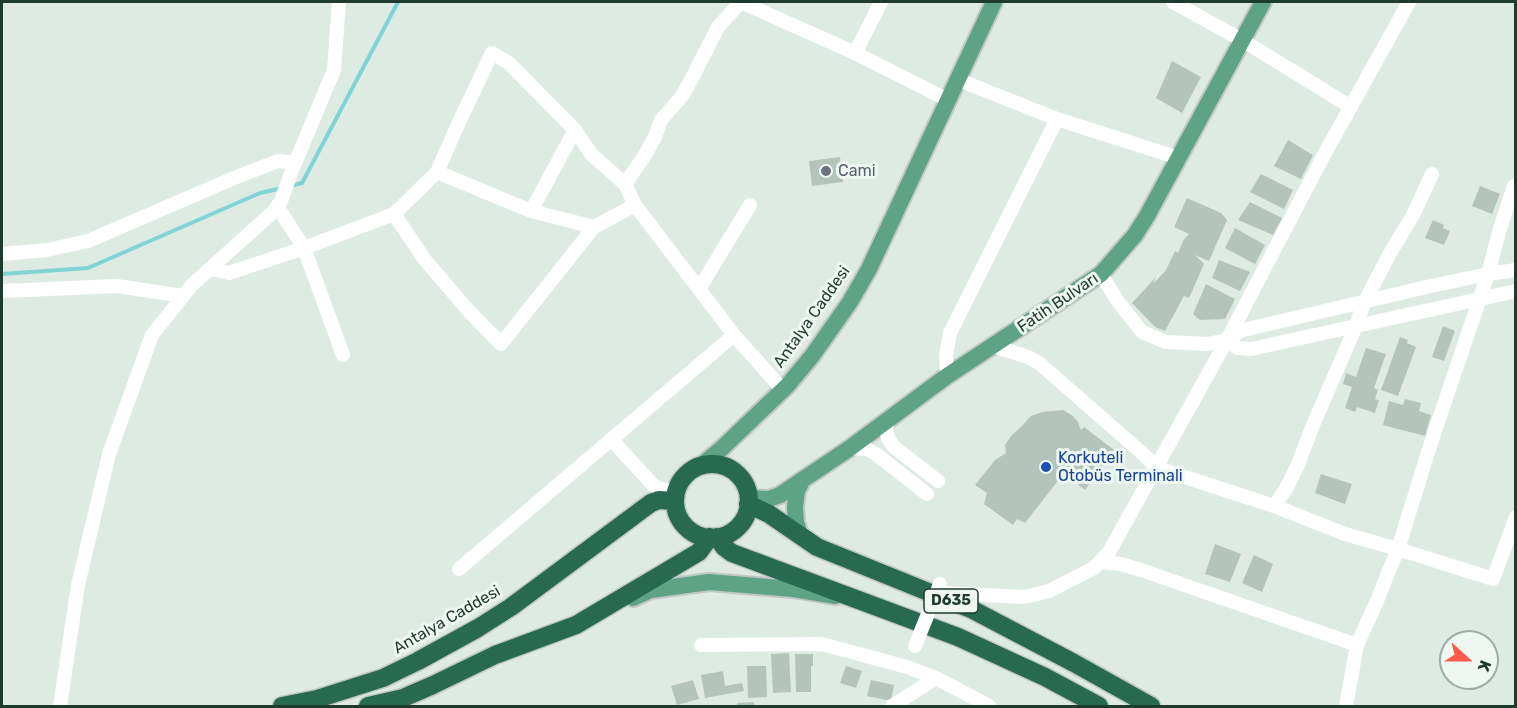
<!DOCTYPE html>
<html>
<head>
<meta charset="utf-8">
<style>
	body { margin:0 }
	#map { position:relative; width:1517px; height:708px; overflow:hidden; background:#deebe3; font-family:Rubik,sans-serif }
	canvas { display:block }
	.frame { position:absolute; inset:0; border:3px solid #1e3b2f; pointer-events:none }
	.north { position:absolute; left:1439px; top:630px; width:60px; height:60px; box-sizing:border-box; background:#eef7f1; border:2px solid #9baca3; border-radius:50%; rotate:111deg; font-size:16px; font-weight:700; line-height:24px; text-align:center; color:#1e3b2f }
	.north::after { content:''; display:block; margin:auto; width:21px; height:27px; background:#fc5a4a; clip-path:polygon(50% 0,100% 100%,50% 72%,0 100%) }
</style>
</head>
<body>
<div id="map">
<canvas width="1517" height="708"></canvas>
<div class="frame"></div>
<div class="north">K</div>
</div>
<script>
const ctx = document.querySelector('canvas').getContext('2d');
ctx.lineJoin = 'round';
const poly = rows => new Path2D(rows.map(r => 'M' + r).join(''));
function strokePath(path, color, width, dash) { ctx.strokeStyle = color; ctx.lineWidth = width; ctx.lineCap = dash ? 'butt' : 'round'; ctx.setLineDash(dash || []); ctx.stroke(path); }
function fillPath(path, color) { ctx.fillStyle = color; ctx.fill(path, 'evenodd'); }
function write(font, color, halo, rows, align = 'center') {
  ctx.font = font + ' Rubik,sans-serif'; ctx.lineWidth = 6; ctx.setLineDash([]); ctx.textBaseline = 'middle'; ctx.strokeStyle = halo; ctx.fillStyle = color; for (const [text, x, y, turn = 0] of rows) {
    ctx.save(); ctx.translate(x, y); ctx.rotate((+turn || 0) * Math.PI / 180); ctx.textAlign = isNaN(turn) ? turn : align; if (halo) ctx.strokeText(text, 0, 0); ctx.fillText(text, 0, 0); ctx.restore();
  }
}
strokePath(poly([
	[290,186,302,183,398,2],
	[2,274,88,268,260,193,282,188]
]), '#81d4d4', 4);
fillPath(poly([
	[1172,61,1201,77,1182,113,1156,98],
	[1288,140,1313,155,1301,179,1274,166],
	[840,157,843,182,812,186,809,161],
	[1261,174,1293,190,1284,209,1250,192],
	[1480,186,1500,194,1492,214,1472,206],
	[1187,198,1221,213,1227,220,1209,261,1195,255,1204,264,1189,298,1184,296,1165,331,1155,327,1132,303,1156,277,1153,284,1166,270,1175,251,1178,253,1184,239,1189,234,1174,227],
	[1250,202,1282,218,1273,235,1238,220],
	[1433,220,1444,225,1443,228,1450,231,1444,245,1425,238],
	[1235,228,1265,245,1255,264,1225,248],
	[1219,260,1250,272,1240,291,1212,278],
	[1206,284,1235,299,1225,319,1200,320,1193,314],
	[1443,326,1455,331,1444,361,1432,357],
	[1400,337,1408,340,1407,343,1416,347,1398,396,1381,390],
	[1366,348,1386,354,1374,388,1378,390,1375,399,1379,400,1375,413,1357,407,1355,412,1345,408,1352,387,1343,384,1346,373,1356,377],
	[1405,399,1421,403,1419,411,1431,415,1425,436,1383,425,1389,401,1403,405],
	[1063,410,1073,416,1078,422,1081,430,1084,427,1114,450,1085,490,1064,473,1025,523,1017,519,1013,525,984,504,987,493,975,485,995,460,1006,453,1005,445,1012,435,1021,427,1031,416,1042,412],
	[1321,474,1352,484,1345,504,1315,493],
	[1215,544,1241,554,1230,582,1205,574],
	[1254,555,1273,564,1262,592,1242,583],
	[789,653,791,692,773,693,771,654],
	[795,654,813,654,813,666,811,666,811,692,796,692],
	[747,666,766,666,767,697,748,698],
	[846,666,862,671,856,688,840,683],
	[723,671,725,686,742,683,744,691,705,698,701,675],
	[693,680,699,699,677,705,671,686],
	[871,680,894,685,891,701,867,696],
	[754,702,754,706,737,706,737,703]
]), '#b3c5bb');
const major = poly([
	[702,465,720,450,787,386,812,356,850,302,869,269,994,2],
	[748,498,769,499,780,495,850,448,947,376,1101,274,1135,235,1147,216,1263,2],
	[800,535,796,522,795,507,797,491,803,479],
	[633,598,651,590,709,582,793,589,835,596]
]);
const highway = poly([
	'675 501a37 37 0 1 1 74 0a37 37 0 1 1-74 0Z',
	[748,504,769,514,817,547,973,610,1074,663,1151,706],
	[717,537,724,547,732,553,958,637,1045,677,1099,706],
	[282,706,317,699,383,678,418,661,478,628,511,607,651,503,659,500,675,501],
	[368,706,403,698,433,685,495,655,576,625,699,552,710,537]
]);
strokePath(major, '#c0c8c5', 20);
strokePath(highway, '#c0c8c5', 21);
strokePath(poly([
	[741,2,855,53,948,100],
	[1173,2,1242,40,1351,107],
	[855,53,881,2],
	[1057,119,1179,158],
	[437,172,459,122,492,53,509,63,575,130,591,154,625,184,635,205,734,335,783,390],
	[625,184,645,155,655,137,661,120,682,96,691,80,718,27,741,2],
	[277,206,304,248,343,355],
	[531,211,575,130],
	[394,214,425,260,467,309,501,344,594,227],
	[2,254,47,250,88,241,234,178,278,161,295,163],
	[209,269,229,273,304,248,394,214,437,172,531,211,594,227,635,205],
	[1101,274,1117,300,1142,332,1166,342,1207,344,1227,340,1240,331,1256,327,1431,286,1488,274,1516,270],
	[699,289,750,205],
	[2,291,117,286,183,296],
	[1227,340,1238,348,1251,349,1516,291],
	[994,346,1028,357,1039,363,1142,453,1157,468,1274,506,1345,534,1398,549,1493,579,1516,517],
	[947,376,946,355,950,333,1057,119,959,80],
	[888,419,886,429,888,438,894,447,938,481],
	[611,439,653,485,658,488,676,493],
	[850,448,867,449,876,454,927,494],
	[1274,506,1286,489,1297,467,1313,425,1356,326,1364,303,1389,255,1413,215,1432,174],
	[1100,562,1121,564,1144,571,1357,645],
	[459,569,734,335],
	[941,593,1025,597,1049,591,1094,568,1109,552,1227,340,1325,153,1409,2],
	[701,645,822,644,907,667,936,678,989,706],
	[60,706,78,585,109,454,152,335,192,285,273,212,281,201,293,168,334,70,339,2],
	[892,706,936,678],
	[1346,706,1357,645,1377,601,1388,573,1398,549,1430,446,1488,274,1499,232,1514,186]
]), '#fff', 14);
strokePath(major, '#5fa387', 16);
strokePath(highway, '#286952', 18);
strokePath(poly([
	[915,646,940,584]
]), '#fff', 14);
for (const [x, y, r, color] of [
	[826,171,6,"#6b7280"],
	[1046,467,6,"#1a4fb4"]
]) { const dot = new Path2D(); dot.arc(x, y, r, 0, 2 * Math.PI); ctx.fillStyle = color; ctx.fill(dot); strokePath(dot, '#eef7f1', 2); }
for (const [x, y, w] of [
	[951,601,54]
]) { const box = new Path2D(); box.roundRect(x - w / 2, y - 12, w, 24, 4.5); ctx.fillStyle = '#eef7f1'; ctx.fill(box); strokePath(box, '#1e3b2f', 1.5); }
write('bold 15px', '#1e3b2f', null, [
	["D635",951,601]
]);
write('16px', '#5b616d', '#eef7f1', [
	["Cami",838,171]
], 'left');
write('16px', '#1e3b2f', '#eef7f1', [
	["Fatih Bulvarı",1058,303,-34],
	["Antalya Caddesi",812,317,-55],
	["Antalya Caddesi",447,620,-30]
]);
write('16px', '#164399', '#eef7f1', [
	["Korkuteli",1058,458],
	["Otobüs Terminali",1058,476]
], 'left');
</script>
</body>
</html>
